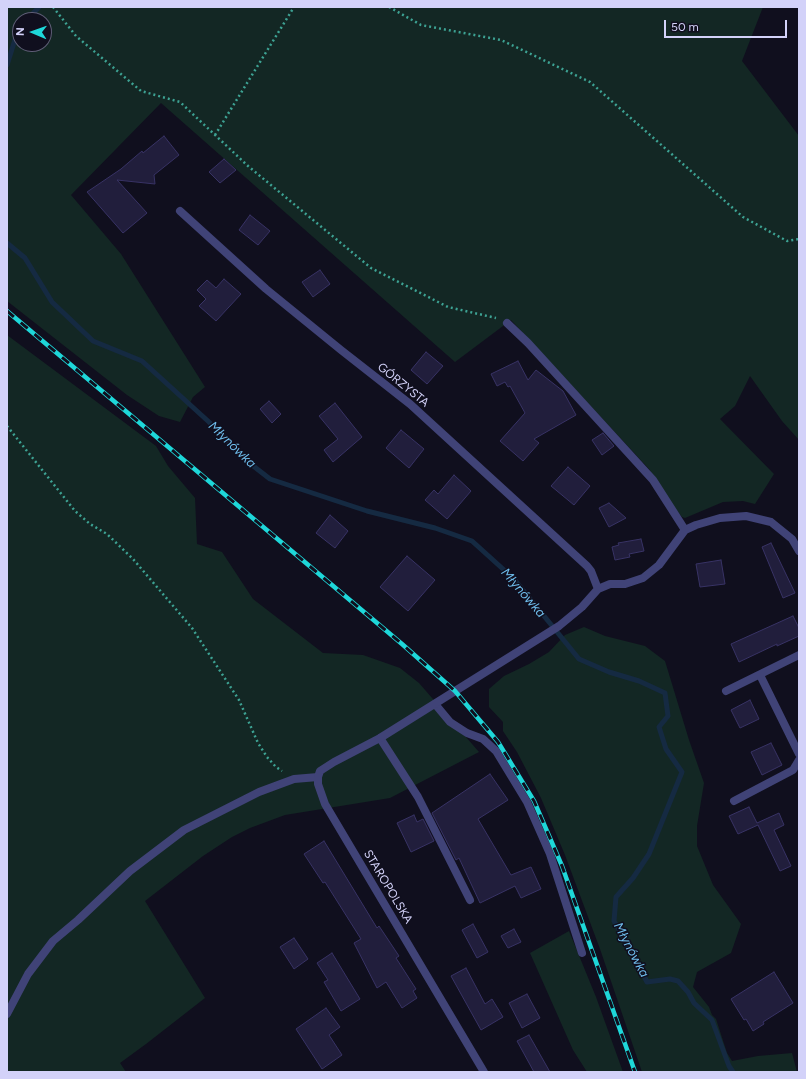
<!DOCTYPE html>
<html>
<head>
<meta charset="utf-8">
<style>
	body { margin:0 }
	#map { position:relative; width:806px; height:1079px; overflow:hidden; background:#100f1e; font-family:Figtree,sans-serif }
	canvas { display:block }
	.frame { position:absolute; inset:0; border:8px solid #d3d2f9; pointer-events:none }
	.north { position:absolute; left:12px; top:12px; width:40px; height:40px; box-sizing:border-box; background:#100f1e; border:1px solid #5e5d76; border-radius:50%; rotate:272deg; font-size:11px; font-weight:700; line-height:16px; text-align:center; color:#d3d2f9 }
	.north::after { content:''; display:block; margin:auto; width:14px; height:18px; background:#1ed7d9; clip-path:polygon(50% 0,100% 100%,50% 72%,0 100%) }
	.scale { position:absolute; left:664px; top:20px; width:123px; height:18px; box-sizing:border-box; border:2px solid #d3d2f9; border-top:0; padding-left:5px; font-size:12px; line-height:14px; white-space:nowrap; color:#d3d2f9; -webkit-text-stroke:3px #100f1e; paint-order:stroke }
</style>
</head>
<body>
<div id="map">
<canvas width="806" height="1079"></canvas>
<div class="frame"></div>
<div class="north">N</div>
<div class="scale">50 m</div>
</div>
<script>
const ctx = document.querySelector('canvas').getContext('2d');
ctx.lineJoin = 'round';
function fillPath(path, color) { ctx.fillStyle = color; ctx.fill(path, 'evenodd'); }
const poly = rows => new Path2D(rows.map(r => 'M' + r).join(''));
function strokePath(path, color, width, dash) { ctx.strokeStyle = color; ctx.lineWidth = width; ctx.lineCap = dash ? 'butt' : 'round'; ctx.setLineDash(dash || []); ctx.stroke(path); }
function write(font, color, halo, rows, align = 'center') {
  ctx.font = font + ' Figtree,sans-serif'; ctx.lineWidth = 3; ctx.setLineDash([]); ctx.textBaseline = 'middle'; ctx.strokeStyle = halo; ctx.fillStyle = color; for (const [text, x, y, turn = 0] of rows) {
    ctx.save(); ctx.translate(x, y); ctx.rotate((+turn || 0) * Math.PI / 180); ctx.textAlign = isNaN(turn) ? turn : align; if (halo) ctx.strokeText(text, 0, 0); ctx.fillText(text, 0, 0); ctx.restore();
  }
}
fillPath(poly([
	[7,7,763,7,742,61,799,136,799,440,782,421,750,376,735,406,720,419,774,474,755,504,743,501,723,502,685,518,682,517,676,510,649,469,511,320,455,362,161,103,71,195,121,254,205,387,193,397,180,422,159,416,127,395,7,301],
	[20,20,44,20,44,44,20,44],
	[7,335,156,446,168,466,195,498,197,544,222,552,253,599,323,653,363,655,400,668,419,683,479,752,390,798,285,815,250,828,232,837,203,856,145,901,205,998,146,1044,120,1063,126,1072,7,1072],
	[584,627,605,636,645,646,665,661,689,740,704,783,697,826,697,846,713,885,741,924,731,953,697,972,693,987,709,1007,712,1015,716,1019,727,1053,732,1061,758,1056,792,1053,797,1072,642,1072,600,949,565,855,541,798,517,752,503,731,503,722,489,707,489,689,504,676,529,664,549,652,565,635],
	[569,931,596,997,623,1072,587,1072,573,1050,530,953]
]), '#132724');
strokePath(poly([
	[27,20,39,7],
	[7,65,18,30,20,28],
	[7,243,25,258,52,302,93,341,142,361,209,422,243,458,270,479,367,511,435,528,472,541,514,579,579,659,609,672,639,681,665,693,668,716,659,727,666,749,682,772,649,854,633,878,616,897,614,921,628,945,647,982,670,979,678,981,688,992,694,1003,712,1020,729,1066,733,1072]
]), '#152a42', 5);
const building = poly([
	[164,136,179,155,154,175,155,184,117,180,147,213,123,233,87,192,121,169,142,151,143,153,164,136],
	[224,159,236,170,220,183,209,172,224,159],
	[250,215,270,231,258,245,239,230,250,215],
	[320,270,330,284,313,297,302,282,320,270],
	[224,279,241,294,216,321,199,306,206,299,197,290,207,280,216,288,224,279],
	[426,352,443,366,427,384,411,370,426,352],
	[518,361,528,380,536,370,563,391,576,415,534,439,539,443,523,461,500,441,525,413,510,386,508,387,505,382,497,386,491,374,518,361],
	[269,401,281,414,272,423,260,409,269,401],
	[335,403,362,437,333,462,324,450,338,439,319,416,335,403],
	[401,430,424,449,409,468,386,448,401,430],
	[603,433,614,446,602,455,592,440,603,433],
	[568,467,590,486,574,505,551,486,568,467],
	[454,475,471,491,447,519,425,500,434,490,438,494,454,475],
	[609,503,626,518,609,527,599,508,609,503],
	[330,515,348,531,335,548,316,533,330,515],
	[641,539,644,551,629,554,630,557,615,560,612,547,619,545,618,543,641,539],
	[771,543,795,593,783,598,762,547,771,543],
	[407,556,435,580,408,611,380,587,407,556],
	[721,560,725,584,700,587,696,564,721,560],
	[793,616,799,628,799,636,777,646,777,644,739,662,731,644,793,616],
	[750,700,759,719,740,728,731,710,750,700],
	[771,743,782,765,762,775,751,752,771,743],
	[490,774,508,800,478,819,511,875,531,867,541,889,521,898,515,886,480,903,459,858,456,860,432,813,490,774],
	[749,807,757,823,779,813,784,825,774,830,791,866,780,871,758,825,738,834,729,816,749,807],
	[414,815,417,822,423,819,434,841,411,852,397,823,414,815],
	[324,841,377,928,379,926,399,956,396,958,416,989,413,991,417,998,402,1008,386,982,377,988,354,943,361,939,325,882,323,883,304,854,324,841],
	[473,924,488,952,477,958,462,930,473,924],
	[514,929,521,942,508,948,501,936,514,929],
	[294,938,308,959,294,969,280,947,294,938],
	[332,953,360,999,341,1011,324,982,328,980,317,963,332,953],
	[466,968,485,1004,492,999,503,1017,481,1030,451,976,466,968],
	[774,972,793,1003,763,1022,764,1024,753,1031,746,1019,744,1020,731,999,774,972],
	[527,994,540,1018,522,1028,509,1003,527,994],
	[326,1008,340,1027,329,1035,342,1055,322,1069,296,1029,326,1008],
	[529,1035,550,1072,534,1072,517,1041,529,1035]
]);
fillPath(building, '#211e3c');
strokePath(building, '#383365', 1);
strokePath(poly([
	[53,7,76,36,141,91,180,102,248,166,371,268,448,307,496,318],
	[389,7,421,25,501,40,590,82,743,217,787,241,799,239],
	[215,135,294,7],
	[7,426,75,511,90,524,107,534,133,559,192,628,239,700,258,743,267,757,276,767,282,771]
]), '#3da293', 2.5, [2, 3]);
strokePath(poly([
	[507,323,528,343,653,480,685,530],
	[760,675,799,754],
	[726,691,799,655],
	[435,704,450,722,467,733,483,739,496,751,527,802,550,854,582,953],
	[380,738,418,797,470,900],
	[734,801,793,770,799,760],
	[7,1014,28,974,53,941,78,920,130,871,184,830,259,792,294,779,318,777]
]), '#404377', 8);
strokePath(poly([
	[180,211,266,289,341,350,410,404,587,566,591,571,598,589],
	[484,1072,325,804,318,784,318,777,320,771,334,762,380,738,559,626,582,607,598,589,610,584,625,584,643,578,659,565,685,530,696,525,720,518,746,516,771,522,792,539,799,551]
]), '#404377', 8);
const rail = poly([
	[7,311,402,644,455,691,498,742,534,801,562,866,635,1072]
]);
strokePath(rail, '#1ed7d9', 4.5);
strokePath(rail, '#100f1e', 3, [9]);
write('12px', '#d3d2f9', '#100f1e', [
	["GÓRZYSTA",403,385,39],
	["STAROPOLSKA",388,887,59]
]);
write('italic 13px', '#6ebceb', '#100f1e', [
	["Młynówka",232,445,44],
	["Młynówka",523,593,49],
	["Młynówka",631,950,62]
]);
</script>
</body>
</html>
